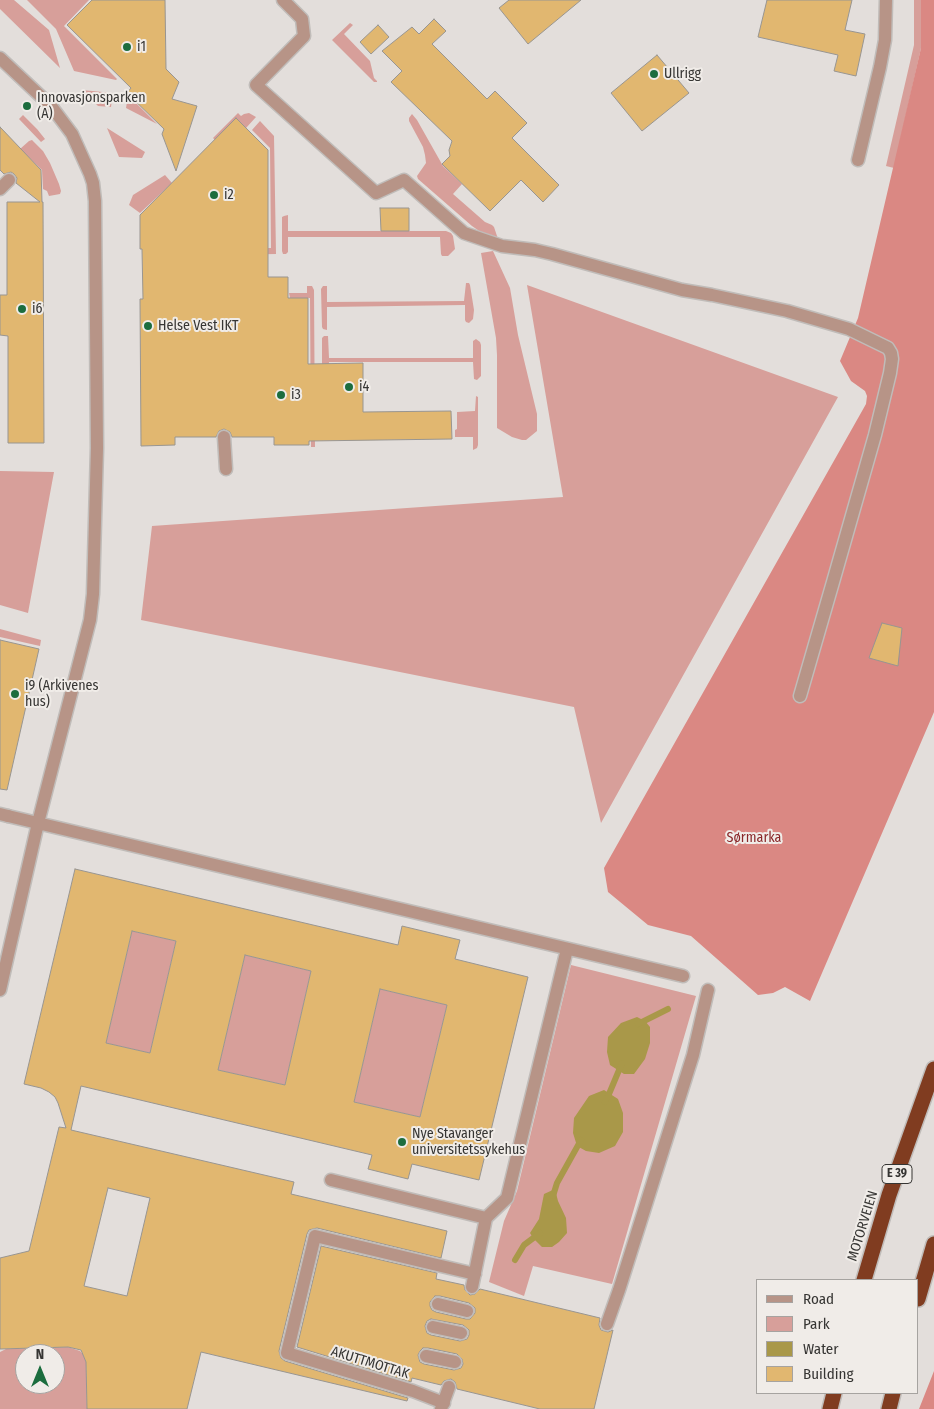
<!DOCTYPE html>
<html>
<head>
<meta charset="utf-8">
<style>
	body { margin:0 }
	#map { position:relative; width:934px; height:1409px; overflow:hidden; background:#e3dedb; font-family:"Fira Sans Condensed",sans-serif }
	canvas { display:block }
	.legend { position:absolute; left:756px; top:1279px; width:162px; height:115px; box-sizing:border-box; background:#f0ece8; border:1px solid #a6a3a0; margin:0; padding:6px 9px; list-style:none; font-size:15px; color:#363533 }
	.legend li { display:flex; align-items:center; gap:10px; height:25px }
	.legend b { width:25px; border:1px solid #a6a3a0 }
	.north { position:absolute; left:15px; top:1344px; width:50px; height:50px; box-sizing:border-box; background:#f0ece8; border:1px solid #a6a3a0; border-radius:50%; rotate:0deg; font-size:14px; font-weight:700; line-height:20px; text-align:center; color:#363533 }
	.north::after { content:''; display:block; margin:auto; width:18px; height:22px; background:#1c6d3e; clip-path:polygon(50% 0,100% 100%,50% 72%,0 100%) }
</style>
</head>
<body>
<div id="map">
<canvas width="934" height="1409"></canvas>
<ul class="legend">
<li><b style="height:6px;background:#b79487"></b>Road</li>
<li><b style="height:14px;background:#d79f9a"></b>Park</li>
<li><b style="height:14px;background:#a99849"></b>Water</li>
<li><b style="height:14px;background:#e1b770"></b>Building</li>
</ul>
<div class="north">N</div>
</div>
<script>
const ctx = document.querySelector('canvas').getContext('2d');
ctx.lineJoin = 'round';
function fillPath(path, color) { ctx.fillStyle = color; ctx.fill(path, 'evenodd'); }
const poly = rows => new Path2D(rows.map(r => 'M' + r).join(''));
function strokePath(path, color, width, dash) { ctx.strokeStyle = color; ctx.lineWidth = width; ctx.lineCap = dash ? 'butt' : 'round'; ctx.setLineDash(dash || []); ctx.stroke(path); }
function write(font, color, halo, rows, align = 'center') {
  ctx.font = font + ' "Fira Sans Condensed",sans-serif'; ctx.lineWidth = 4; ctx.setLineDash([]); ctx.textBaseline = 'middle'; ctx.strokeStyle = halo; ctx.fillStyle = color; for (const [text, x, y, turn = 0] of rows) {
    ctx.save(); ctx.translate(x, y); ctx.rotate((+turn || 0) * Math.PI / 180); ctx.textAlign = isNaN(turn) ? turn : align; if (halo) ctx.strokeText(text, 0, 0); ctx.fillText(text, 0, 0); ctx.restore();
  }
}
fillPath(poly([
	[0,0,14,0,49,30,60,68,0,9],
	[27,0,89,0,64,26,117,79,116,80,74,71,56,29],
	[914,0,921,0,921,48,894,168,886,166,914,45],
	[350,23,353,25,344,34,370,61,374,78,377,81,377,82,374,82,332,40],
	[82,90,113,93,111,107,98,106],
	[128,95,157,124,126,108],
	[238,113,241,116,244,114,249,113,256,117,246,128,236,119,215,140,213,138],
	[412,114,417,120,443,166,462,184,453,194,485,222,492,225,494,227,498,239,482,233,472,226,418,179,417,176,426,163,425,155,423,147,409,121,409,118],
	[23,115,37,129,45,139,41,142,19,119],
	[260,121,274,136,276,254,223,255,223,248,271,248,270,148,252,130],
	[107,128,145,152,142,158,119,157],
	[32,140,43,151,50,163,59,184,61,191,60,194,49,196,47,191,43,189,42,170,20,149,29,141],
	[165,175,172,183,140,213,129,205,133,195],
	[288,215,288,231,446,231,451,233,453,236,455,249,448,256,442,256,441,254,440,237,288,237,288,252,286,254,283,254,282,251,282,217,284,216],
	[493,251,510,288,518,335,537,414,537,431,526,440,522,440,512,437,497,428,497,355,496,338,481,253],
	[466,283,469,283,470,285,474,310,473,319,469,323,466,322,465,320,465,305,327,307,327,330,323,329,322,327,321,289,323,286,327,286,327,302,464,301],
	[527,285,838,397,601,823,574,707,141,620,152,526,563,497],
	[307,286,312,286,314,290,315,447,311,447,310,298,290,298,289,293,307,293],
	[324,336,328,336,329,358,473,358,473,341,476,339,480,342,481,345,481,376,477,380,474,379,473,362,329,362,328,385,322,381,322,338],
	[476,396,478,397,478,445,477,448,473,450,473,437,455,437,455,430,457,429,457,412,475,411],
	[0,471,54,472,28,613,0,605],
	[0,629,41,640,40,646,0,637],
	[132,931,176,941,150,1053,106,1043],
	[245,955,311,971,285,1085,218,1070],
	[571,965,696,996,612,1284,533,1266,524,1296,489,1282,504,1221,517,1191],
	[380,989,447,1005,420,1117,354,1102],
	[68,1347,80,1351,83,1354,86,1362,87,1409,0,1409,0,1352,6,1349],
	[25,1354,55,1354,55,1384,25,1384]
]), '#d79f9a');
fillPath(poly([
	[921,0,934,0,934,712,810,1001,785,987,773,993,758,995,691,936,648,925,608,892,604,868,866,404,867,396,865,391,851,381,840,361,858,318,921,48],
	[934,1371,934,1409,919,1409]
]), '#da8883');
fillPath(poly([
	[637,1017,645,1021,650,1027,650,1043,645,1059,634,1074,624,1074,610,1065,607,1052,608,1037,621,1023],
	[604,1090,618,1099,623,1113,623,1132,615,1146,599,1153,586,1151,577,1146,573,1133,574,1118,589,1096],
	[555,1189,558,1201,566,1218,567,1233,559,1242,552,1247,542,1247,533,1238,530,1233,539,1219,544,1194]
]), '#a99849');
strokePath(poly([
	[638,1024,668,1009],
	[605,1102,609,1094,622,1063],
	[553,1196,557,1183,581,1140],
	[515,1260,524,1245,540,1233]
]), '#a99849', 6);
const building = poly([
	[92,0,165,0,166,69,179,82,172,99,197,106,176,171,162,134,164,129,127,93,131,88,67,25,92,0],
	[509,0,581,0,528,44,499,8,509,0],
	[767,0,852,0,845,30,865,34,856,76,834,71,838,55,758,37,767,0],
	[434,19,446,31,432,44,487,99,495,91,527,123,512,138,559,185,543,202,521,180,490,211,442,164,450,156,449,150,452,141,391,82,402,71,382,51,412,27,419,34,434,19],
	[378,25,389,37,371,54,360,42,378,25],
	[657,55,689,93,642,131,611,93,657,55],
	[236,118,268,150,268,277,288,277,288,298,308,298,308,364,363,363,363,412,451,411,452,439,309,441,309,445,274,445,274,437,232,437,230,432,224,429,219,431,216,437,175,437,175,445,141,446,140,299,143,299,142,249,140,249,140,215,236,118],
	[0,127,41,170,42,202,43,202,44,443,8,443,8,336,0,335,0,295,7,295,7,202,40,202,16,183,17,178,14,174,11,172,4,174,0,170,0,127],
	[380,208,409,208,409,231,381,231,380,208],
	[882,623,902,628,898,666,869,658,882,623],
	[0,640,39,649,7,790,0,789,0,640],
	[75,869,398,945,402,926,460,940,455,959,528,977,479,1180,412,1164,408,1179,368,1169,372,1155,81,1086,71,1130,294,1182,291,1194,447,1231,441,1258,317,1228,309,1230,307,1234,279,1351,281,1358,285,1361,408,1398,407,1401,201,1352,187,1409,87,1409,86,1362,81,1350,68,1347,0,1349,0,1258,29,1251,59,1127,66,1128,58,1103,55,1097,49,1092,41,1088,24,1084,75,869],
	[132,931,176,941,150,1053,106,1043,132,931],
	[245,955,311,971,285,1085,218,1070,245,955],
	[380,989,447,1005,420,1117,354,1102,380,989],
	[108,1188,150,1198,127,1296,84,1286,108,1188],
	[321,1246,437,1273,436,1279,464,1285,465,1290,470,1295,475,1294,480,1289,600,1318,599,1325,601,1330,608,1332,613,1330,594,1409,540,1409,457,1389,455,1382,451,1379,444,1381,441,1385,412,1378,411,1382,297,1347,321,1246],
	[435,1296,440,1296,469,1303,475,1308,475,1313,470,1319,466,1319,436,1312,432,1310,430,1306,430,1302,435,1296],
	[431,1319,463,1325,469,1330,469,1335,467,1339,460,1341,431,1335,427,1333,425,1326,427,1321,431,1319],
	[423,1348,428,1348,457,1354,462,1359,463,1364,461,1368,454,1370,424,1364,420,1362,418,1355,420,1351,423,1348]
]);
fillPath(building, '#e1b770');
strokePath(building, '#989591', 1);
const service = poly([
	[283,0,302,19,304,36,256,85,376,193,404,180,464,233,502,246,535,250,552,254,682,290,712,295,787,311,849,329,888,348,891,353,892,359,890,373,875,435,833,582,800,696],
	[0,58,51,106,72,134,90,174,93,183,95,201,97,448,93,594,90,620,38,823,0,990],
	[858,160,880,67,885,40,886,0],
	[0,189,9,180],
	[224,437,226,469],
	[8,816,683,976],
	[331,1180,486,1218],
	[472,1287,486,1218,507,1198,567,949],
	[438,1304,467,1311],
	[607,1324,619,1290,693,1055,708,990],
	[433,1327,461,1333],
	[426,1356,455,1362],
	[444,1403,413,1391,287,1353,315,1236,475,1274],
	[441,1409,449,1387]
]);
const minor = poly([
	[0,814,8,816]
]);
const motorway = poly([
	[864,1280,889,1195,934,1069],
	[918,1299,934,1244],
	[830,1409,834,1393],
	[889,1409,893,1393]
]);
strokePath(service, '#c0bcb9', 15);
strokePath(minor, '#c0bcb9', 15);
strokePath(motorway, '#c0bcb9', 18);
strokePath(service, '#b79487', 12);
strokePath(minor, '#b79487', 12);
strokePath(motorway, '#803c20', 15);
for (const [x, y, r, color] of [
	[127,47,5,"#1c6d3e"],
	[654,74,5,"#1c6d3e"],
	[27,106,5,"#1c6d3e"],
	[214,195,5,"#1c6d3e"],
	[22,309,5,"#1c6d3e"],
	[148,326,5,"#1c6d3e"],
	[349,387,5,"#1c6d3e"],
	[281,395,5,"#1c6d3e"],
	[15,694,5,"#1c6d3e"],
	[402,1142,5,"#1c6d3e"]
]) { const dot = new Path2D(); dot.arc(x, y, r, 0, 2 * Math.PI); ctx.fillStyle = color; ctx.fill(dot); strokePath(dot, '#f0ece8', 2); }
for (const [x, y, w] of [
	[897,1174,30]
]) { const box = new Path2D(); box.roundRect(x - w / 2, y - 9.5, w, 19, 4); ctx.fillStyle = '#f0ece8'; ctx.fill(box); strokePath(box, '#363533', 1); }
write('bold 12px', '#363533', null, [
	["E 39",897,1174]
]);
write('14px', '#363533', '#f0ece8', [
	["i1",137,47],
	["Ullrigg",664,74],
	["Innovasjonsparken",37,98],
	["(A)",37,114],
	["i2",224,195],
	["i6",32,309],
	["Helse Vest IKT",158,326],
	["i4",359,387],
	["i3",291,395],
	["i9 (Arkivenes",25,686],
	["hus)",25,702],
	["Nye Stavanger",412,1134],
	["universitetssykehus",412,1150]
], 'left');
write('14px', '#892729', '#f0ece8', [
	["Sørmarka",754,838]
]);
write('14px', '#363533', '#f0ece8', [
	["MOTORVEIEN",863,1226,-73],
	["AKUTTMOTTAK",370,1363,17]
]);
</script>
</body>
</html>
